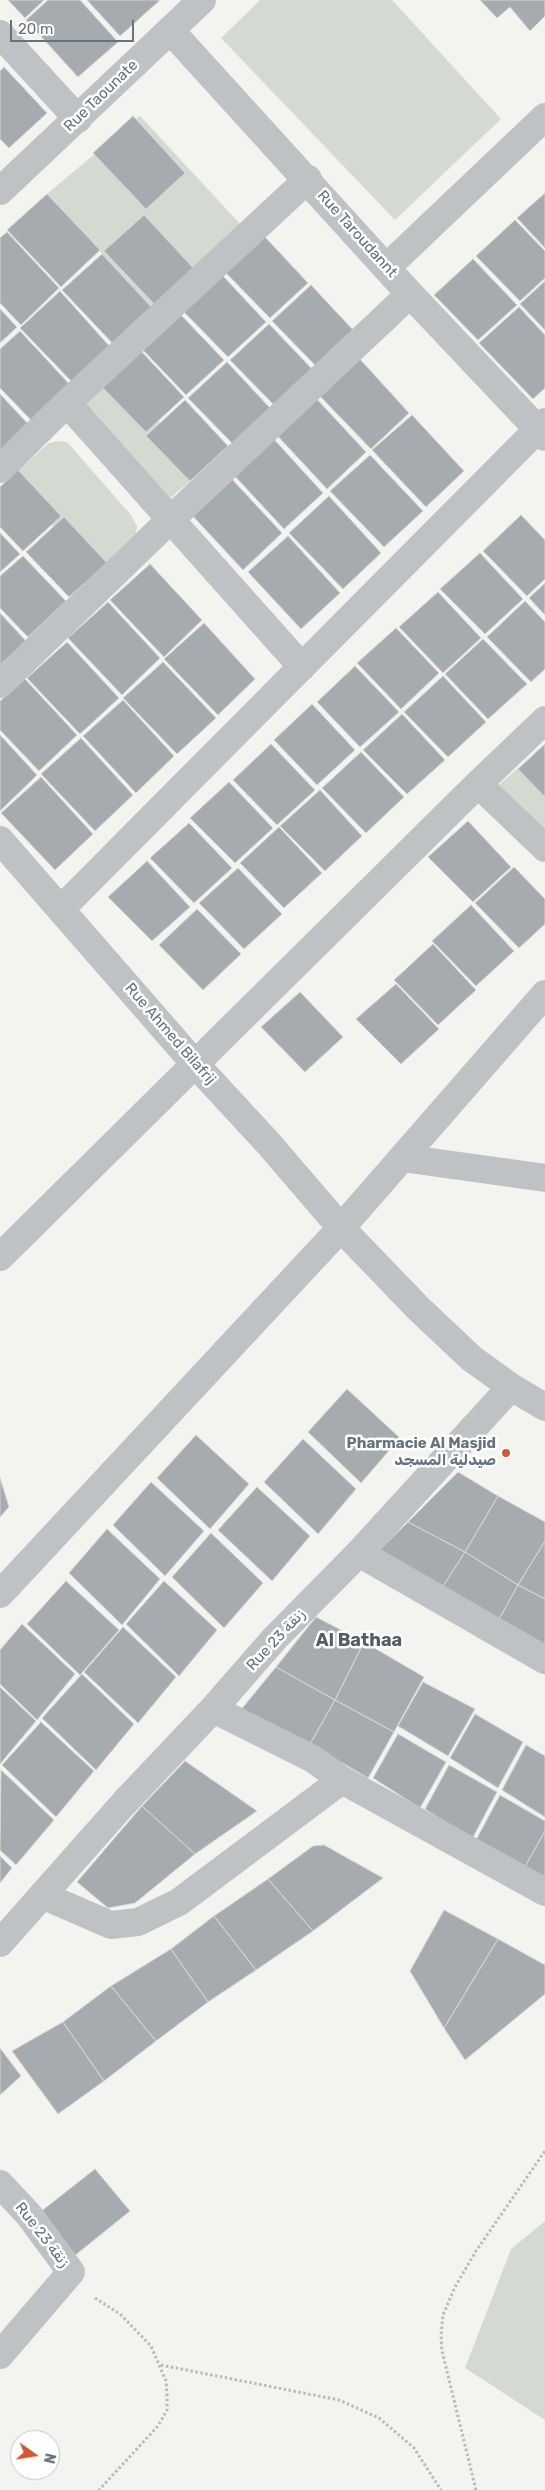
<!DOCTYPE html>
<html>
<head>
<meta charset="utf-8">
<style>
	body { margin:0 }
	#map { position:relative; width:545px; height:2490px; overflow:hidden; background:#f3f3f0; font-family:Rubik,sans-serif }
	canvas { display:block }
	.north { position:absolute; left:10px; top:2430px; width:50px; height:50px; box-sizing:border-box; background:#fff; border:1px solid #c2c7cb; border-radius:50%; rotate:103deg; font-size:14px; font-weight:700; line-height:20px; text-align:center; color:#66727d }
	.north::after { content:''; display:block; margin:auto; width:18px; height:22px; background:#cd5c36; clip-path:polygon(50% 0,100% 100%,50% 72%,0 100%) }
	.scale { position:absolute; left:10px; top:20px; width:124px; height:22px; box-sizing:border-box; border:2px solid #66727d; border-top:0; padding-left:6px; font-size:15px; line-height:18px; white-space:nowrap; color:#66727d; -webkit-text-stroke:4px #fff; paint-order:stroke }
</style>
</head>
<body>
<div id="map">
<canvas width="545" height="2490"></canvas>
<div class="north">N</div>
<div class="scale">20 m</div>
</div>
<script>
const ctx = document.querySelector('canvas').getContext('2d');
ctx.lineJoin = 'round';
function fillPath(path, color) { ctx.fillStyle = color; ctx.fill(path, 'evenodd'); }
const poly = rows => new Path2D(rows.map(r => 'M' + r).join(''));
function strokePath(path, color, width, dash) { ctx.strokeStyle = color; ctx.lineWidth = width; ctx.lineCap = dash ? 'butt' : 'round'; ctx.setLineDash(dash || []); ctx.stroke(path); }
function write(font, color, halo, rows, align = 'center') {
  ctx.font = font + ' Rubik,"Noto Naskh Arabic",sans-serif'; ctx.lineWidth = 5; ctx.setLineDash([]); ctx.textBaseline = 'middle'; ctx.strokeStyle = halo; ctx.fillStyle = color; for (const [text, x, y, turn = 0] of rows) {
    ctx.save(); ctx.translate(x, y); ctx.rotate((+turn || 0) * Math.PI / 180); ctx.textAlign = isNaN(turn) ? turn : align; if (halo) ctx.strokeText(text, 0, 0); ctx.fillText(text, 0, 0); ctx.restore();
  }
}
fillPath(poly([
	[260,0,392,0,501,119,395,220,221,38],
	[140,116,243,227,154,310,47,194],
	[116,374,203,470,167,501,83,404],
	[58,441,67,442,131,515,137,526,136,533,97,572,8,479,49,443],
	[545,744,545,830,499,785],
	[545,2221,545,2420,465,2368,511,2249]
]), '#d4dad1');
const building = poly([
	[8,0,44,0,25,18,8,0],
	[48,0,80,0,118,42,78,77,26,20,48,0],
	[87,0,159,0,159,1,120,36,87,0],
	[480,0,545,0,545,16,530,31,510,7,497,18,480,0],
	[4,67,47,113,9,148,0,139,0,71,4,67],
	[133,116,185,173,146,209,93,153,133,116],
	[545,193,545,248,517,218,545,193],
	[47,194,100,250,61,287,7,230,47,194],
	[144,215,196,271,158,308,104,251,144,215],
	[515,220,545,251,545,278,520,301,476,256,515,220],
	[7,232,59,288,21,325,0,303,0,238,7,232],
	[265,237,308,283,270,318,226,273,265,237],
	[102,254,154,310,116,347,62,290,102,254],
	[473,259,517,305,478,340,434,295,473,259],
	[223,276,266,322,228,357,184,312,223,276],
	[545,281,545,330,520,304,545,281],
	[311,285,354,331,316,366,272,321,311,285],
	[60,291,111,348,74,384,20,328,60,291],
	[519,307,545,335,545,388,533,399,479,343,519,307],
	[0,309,17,327,0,343,0,309],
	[181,315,224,360,186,395,143,350,181,315],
	[269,324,313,370,274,405,230,360,269,324],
	[20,331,72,387,34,423,0,388,0,349,20,331],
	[141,351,184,397,146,432,102,387,141,351],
	[357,356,409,413,371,449,317,393,357,356],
	[227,362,270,408,232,443,188,398,227,362],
	[0,394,29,425,0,452,0,394],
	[314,396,366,452,327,489,274,432,314,396],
	[185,400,228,446,190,481,146,436,185,400],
	[412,415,464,471,426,507,372,450,412,415],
	[271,436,323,493,284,529,231,472,271,436],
	[370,455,423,511,384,547,330,491,370,455],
	[18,470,61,516,23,551,0,527,0,487,18,470],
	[230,477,282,533,243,570,190,513,230,477],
	[329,496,381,553,343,589,289,533,329,496],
	[521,515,545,540,545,579,527,596,483,551,521,515],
	[64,517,107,563,69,597,26,552,64,517],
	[0,533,20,554,0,572,0,533],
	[288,536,340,593,301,629,248,572,288,536],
	[480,553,523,599,485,634,440,589,480,553],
	[23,556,66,601,28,637,0,608,0,576,23,556],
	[150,564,202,620,164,657,110,600,150,564],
	[545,583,545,615,529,598,545,583],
	[438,592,481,638,443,673,399,627,438,592],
	[525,601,545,622,545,669,531,682,487,637,525,601],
	[108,602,160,658,122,695,68,638,108,602],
	[0,613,26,641,0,665,0,613],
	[204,623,255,679,218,715,164,659,204,623],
	[396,628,439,673,401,709,357,663,396,628],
	[483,639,527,684,488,719,445,674,483,639],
	[67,642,119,698,80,734,27,678,67,642],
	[163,662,216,718,177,754,123,698,163,662],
	[355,666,399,712,360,747,317,702,355,666],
	[443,676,486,722,448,757,404,712,443,676],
	[25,679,77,735,39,771,0,730,0,701,25,679],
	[123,700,174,756,136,793,83,736,123,700],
	[312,704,355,750,317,785,274,740,312,704],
	[402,714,445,760,407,794,363,750,402,714],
	[0,735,37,775,0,811,0,735],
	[81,738,133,795,95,831,41,774,81,738],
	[271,744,315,790,277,825,233,780,271,744],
	[545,744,545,797,518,769,545,744],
	[361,752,404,797,366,833,322,788,361,752],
	[41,777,93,834,55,870,1,813,41,777],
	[229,782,273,828,235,863,190,818,229,782],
	[320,790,362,836,325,871,280,826,320,790],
	[468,821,511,867,473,902,428,857,468,821],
	[189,823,232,868,194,903,150,858,189,823],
	[279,827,322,873,284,908,240,863,279,827],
	[147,861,190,907,152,941,108,897,147,861],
	[514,867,545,899,545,924,519,948,475,903,514,867],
	[238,868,282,914,244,949,199,903,238,868],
	[471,905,514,951,476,986,432,941,471,905],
	[197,909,241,954,203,990,159,945,197,909],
	[433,944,476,990,438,1025,394,980,433,944],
	[396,984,439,1029,401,1064,356,1019,396,984],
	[300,992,343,1037,305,1072,261,1027,300,992],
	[347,1389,400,1438,361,1483,308,1432,347,1389],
	[196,1435,249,1484,210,1529,157,1478,196,1435],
	[303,1439,356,1489,318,1534,264,1482,303,1439],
	[458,1472,498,1496,465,1552,408,1522,458,1472],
	[0,1478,9,1507,0,1517,0,1478],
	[151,1482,204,1531,165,1576,113,1525,151,1482],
	[257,1487,310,1536,272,1581,218,1530,257,1487],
	[498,1496,545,1522,545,1541,518,1585,465,1552,498,1496],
	[408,1522,465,1552,440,1591,377,1553,408,1522],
	[107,1529,160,1579,122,1625,69,1573,107,1529],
	[211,1533,263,1583,224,1628,172,1577,211,1533],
	[545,1541,545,1599,518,1585,545,1541],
	[465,1552,518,1585,498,1621,440,1591,465,1552],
	[66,1581,119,1630,80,1675,27,1624,66,1581],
	[164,1581,217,1630,179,1676,126,1624,164,1581],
	[518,1585,545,1599,545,1649,498,1621,518,1585],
	[316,1617,364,1642,335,1700,276,1667,316,1617],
	[22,1624,75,1674,37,1720,0,1684,0,1650,22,1624],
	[123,1627,176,1677,138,1723,84,1672,123,1627],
	[364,1642,424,1677,394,1732,335,1700,364,1642],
	[276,1667,335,1700,310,1744,240,1711,276,1667],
	[82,1674,134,1724,96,1770,42,1718,82,1674],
	[423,1682,475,1709,448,1756,398,1726,423,1682],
	[0,1687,36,1721,0,1764,0,1687],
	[335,1700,394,1732,368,1778,310,1744,335,1700],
	[475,1714,523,1742,498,1788,450,1758,475,1714],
	[41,1722,94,1771,56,1817,2,1765,41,1722],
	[398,1734,446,1762,420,1808,373,1778,398,1734],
	[526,1745,545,1756,545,1817,502,1790,526,1745],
	[185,1761,257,1811,195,1854,142,1806,185,1761],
	[449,1765,497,1792,472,1839,425,1809,449,1765],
	[1,1770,54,1820,16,1865,0,1850,1,1770],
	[500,1795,545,1821,545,1831,523,1870,476,1840,500,1795],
	[142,1806,195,1854,135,1903,108,1908,77,1882,142,1806],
	[545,1831,545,1882,523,1870,545,1831],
	[324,1845,383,1878,313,1931,268,1879,313,1846,324,1845],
	[0,1856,12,1868,0,1883,0,1856],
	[268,1879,313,1931,256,1970,214,1916,268,1879],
	[444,1910,498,1939,444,2028,410,1971,444,1910],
	[214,1916,256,1970,208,2002,171,1949,214,1916],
	[498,1939,545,1965,545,1994,465,2060,444,2028,498,1939],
	[171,1949,208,2002,156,2041,111,1986,171,1949],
	[111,1986,156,2041,104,2081,63,2022,111,1986],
	[63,2022,104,2081,58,2114,12,2051,63,2022],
	[0,2048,21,2076,0,2095,0,2048],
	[95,2169,130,2211,73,2257,39,2213,95,2169]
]);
fillPath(building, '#a5abaf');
strokePath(building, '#d4d4d3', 1);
strokePath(poly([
	[95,2298,120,2314,151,2346,166,2381,167,2394,167,2410,158,2426,99,2490],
	[161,2365,339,2400,379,2418,414,2448,441,2490],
	[476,2490,442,2351,441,2335,443,2315,455,2287,476,2251,545,2151]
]), '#b8babc', 3, [2.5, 2.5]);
strokePath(poly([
	[170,30,410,294,545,437],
	[0,34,78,119],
	[0,191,202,0],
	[386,268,545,117],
	[67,403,302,667],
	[0,469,67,403,308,179],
	[0,684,171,519,410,294],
	[478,784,545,848],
	[0,840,196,1065,269,1144,341,1228,418,1308,471,1358,511,1387,545,1407],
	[61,909,545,422],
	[402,1158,545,1178],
	[0,1257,478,784,545,720],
	[359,1553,545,1660],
	[0,1594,341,1228,545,994],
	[213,1709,313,1759,342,1780,545,1892],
	[44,1896,111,1925,138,1922,179,1902,342,1780],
	[0,1943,124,1803,213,1709,275,1638,359,1553,511,1387],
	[0,2184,29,2215,71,2272,0,2355]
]), '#bfc2c4', 28);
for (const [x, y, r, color] of [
	[506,1453,5,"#cd5c36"]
]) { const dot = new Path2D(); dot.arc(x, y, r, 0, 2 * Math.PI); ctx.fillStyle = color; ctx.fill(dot); strokePath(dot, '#fff', 2); }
write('15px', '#66727d', '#fff', [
	["Rue Taounate",101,96,-44],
	["Rue Taroudannt",357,234,48],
	["Rue Ahmed Bilafrij",170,1034,49],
	["Rue 23 زنقة",276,1640,-47],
	["Rue 23 زنقة",42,2235,52]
]);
write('bold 15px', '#66727d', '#fff', [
	["Pharmacie Al Masjid",496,1444],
	["صيدلية المسجد",496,1461]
], 'right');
write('bold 18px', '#535c63', '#fff', [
	["Al Bathaa",359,1641]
]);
</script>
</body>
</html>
